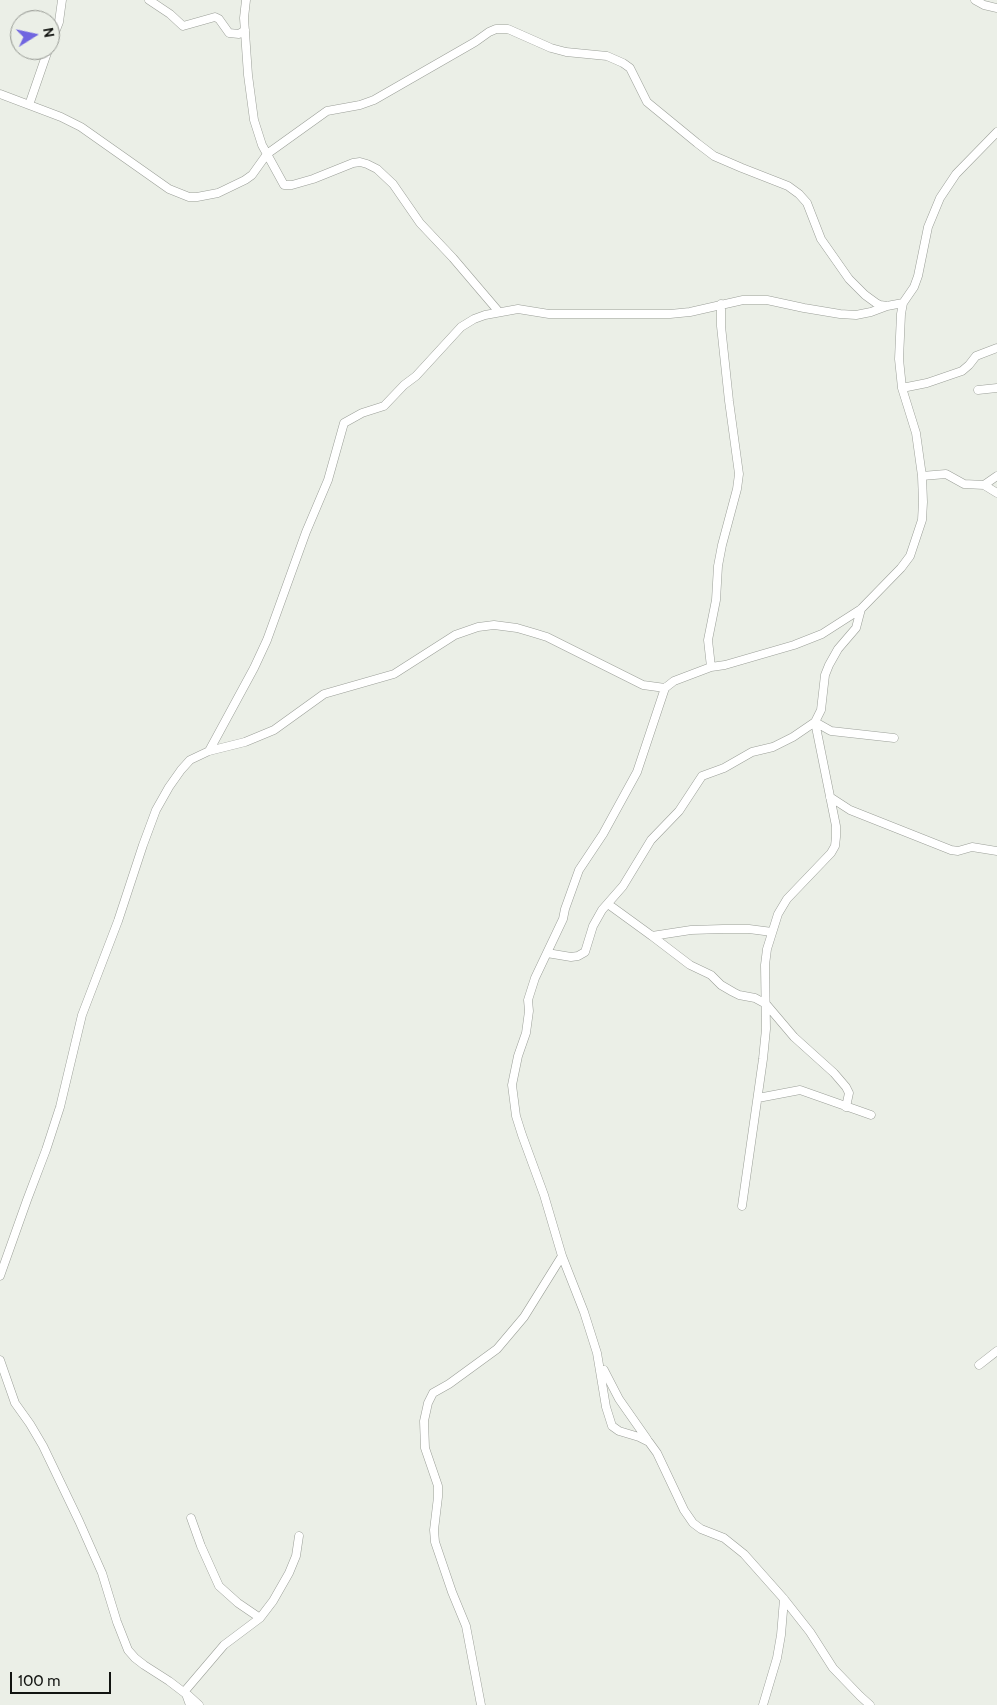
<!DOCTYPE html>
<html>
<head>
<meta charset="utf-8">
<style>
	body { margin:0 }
	#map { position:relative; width:997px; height:1705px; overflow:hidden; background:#ebefe7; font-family:Cabin,sans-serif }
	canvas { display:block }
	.north { position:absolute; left:10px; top:10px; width:50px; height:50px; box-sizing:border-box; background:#ebefe7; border:1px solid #949791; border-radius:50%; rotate:80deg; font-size:14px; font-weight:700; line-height:20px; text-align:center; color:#121411 }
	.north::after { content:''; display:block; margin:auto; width:18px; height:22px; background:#7065e0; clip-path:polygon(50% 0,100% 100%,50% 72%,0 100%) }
	.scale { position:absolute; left:10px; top:1672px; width:101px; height:22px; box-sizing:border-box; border:2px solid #121411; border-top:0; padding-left:6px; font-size:15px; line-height:18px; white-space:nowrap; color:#121411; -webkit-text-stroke:4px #ebefe7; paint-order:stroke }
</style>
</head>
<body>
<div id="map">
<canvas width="997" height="1705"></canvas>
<div class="north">N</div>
<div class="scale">100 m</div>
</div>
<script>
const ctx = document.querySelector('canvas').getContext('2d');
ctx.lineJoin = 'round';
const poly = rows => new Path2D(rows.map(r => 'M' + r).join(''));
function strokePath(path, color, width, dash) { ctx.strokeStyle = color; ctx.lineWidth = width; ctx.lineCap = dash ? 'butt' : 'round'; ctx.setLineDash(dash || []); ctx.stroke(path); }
const street = poly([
	[149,0,170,14,183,26,215,17,219,19,229,33,239,34,245,30],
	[246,0,244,18,248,75,254,120,262,145,284,185,292,185,313,179,353,163,360,162,367,164,377,169,393,184,420,223,453,258,499,312],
	[975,0,984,5,997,8],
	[50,45,59,22,62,0],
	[0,94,61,117,81,127,169,189,189,197,197,197,218,193,245,180,252,175,267,154,327,111,360,105,374,100,475,42,489,32,496,29,508,29,551,48,566,52,607,56,623,63,630,68,647,102,697,143,714,156,742,168,788,186,799,194,807,203,821,239,849,279,865,295,876,303,880,305,887,306,903,303],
	[29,105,48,50],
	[902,388,927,383,962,371,969,365,976,356,997,348],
	[978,390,997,388],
	[922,476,946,474,964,484,984,485,997,493],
	[984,485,997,476],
	[711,667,708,640,716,600,718,566,722,545,737,489,739,474,729,401,721,326,721,304],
	[815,722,831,731,894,738],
	[209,751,254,668,267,640,306,532,328,480,344,423,362,413,384,406,404,385,416,376,461,327,474,319,485,315,518,309,549,314,670,314,690,312,743,300,767,300,804,308,840,314,856,315,871,312,887,306],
	[830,797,850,810,951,850,958,851,972,847,997,851],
	[608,904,652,936,690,965,711,975,721,985,733,992,739,995,755,998,766,1004,794,1037,834,1073,846,1087,849,1093,846,1107],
	[652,936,691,930,723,929,749,929,772,932],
	[547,953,571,957,578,956,585,952,593,926,602,910,623,886,651,840,679,811,702,776,724,768,752,752,773,747,793,737,815,722,821,710,825,675,829,665,838,649,856,628,861,609],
	[758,1098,800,1090,871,1115],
	[742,1206,763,1059,766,1029,765,965,767,949,778,914,787,899,831,853,835,846,836,837,836,826,815,722],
	[0,1276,27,1200,46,1150,60,1107,82,1015,118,921,143,845,156,810,169,787,181,770,190,760,209,751,245,742,274,730,324,694,394,674,455,635,478,627,494,625,517,628,534,633,547,637,643,685,665,688],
	[0,1360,15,1403,30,1424,43,1446,79,1521,102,1573,117,1622,128,1650,135,1658,144,1665,169,1681,186,1694,190,1705],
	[979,1365,997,1351],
	[604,1370,619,1399,647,1439],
	[191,1518,201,1546,219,1586,238,1603,260,1618],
	[184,1692,224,1645,260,1618,273,1601,289,1573,296,1556,299,1536],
	[188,1695,199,1705],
	[481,1705,466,1626,452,1592,435,1542,434,1530,438,1497,438,1486,425,1448,424,1421,428,1403,433,1393,449,1384,497,1349,524,1317,562,1256],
	[763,1705,777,1658,781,1635,784,1599],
	[870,1705,860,1696,833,1668,810,1632,784,1599,744,1554,724,1538,701,1529,693,1523,684,1510,657,1453,649,1442,639,1437,619,1431,612,1426,606,1407,597,1353,584,1312,562,1256,544,1195,522,1135,516,1116,512,1085,518,1056,526,1033,529,1011,528,1000,535,978,563,919,565,909,579,870,603,834,637,772,665,688,674,681,711,667,725,665,794,645,822,634,861,609,901,568,910,556,922,520,923,502,922,476,916,433,902,388,899,359,901,314,903,303,914,287,918,276,928,227,940,198,956,174,997,132]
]);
strokePath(street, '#9b9f98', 9);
strokePath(street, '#fff', 8);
</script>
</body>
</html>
